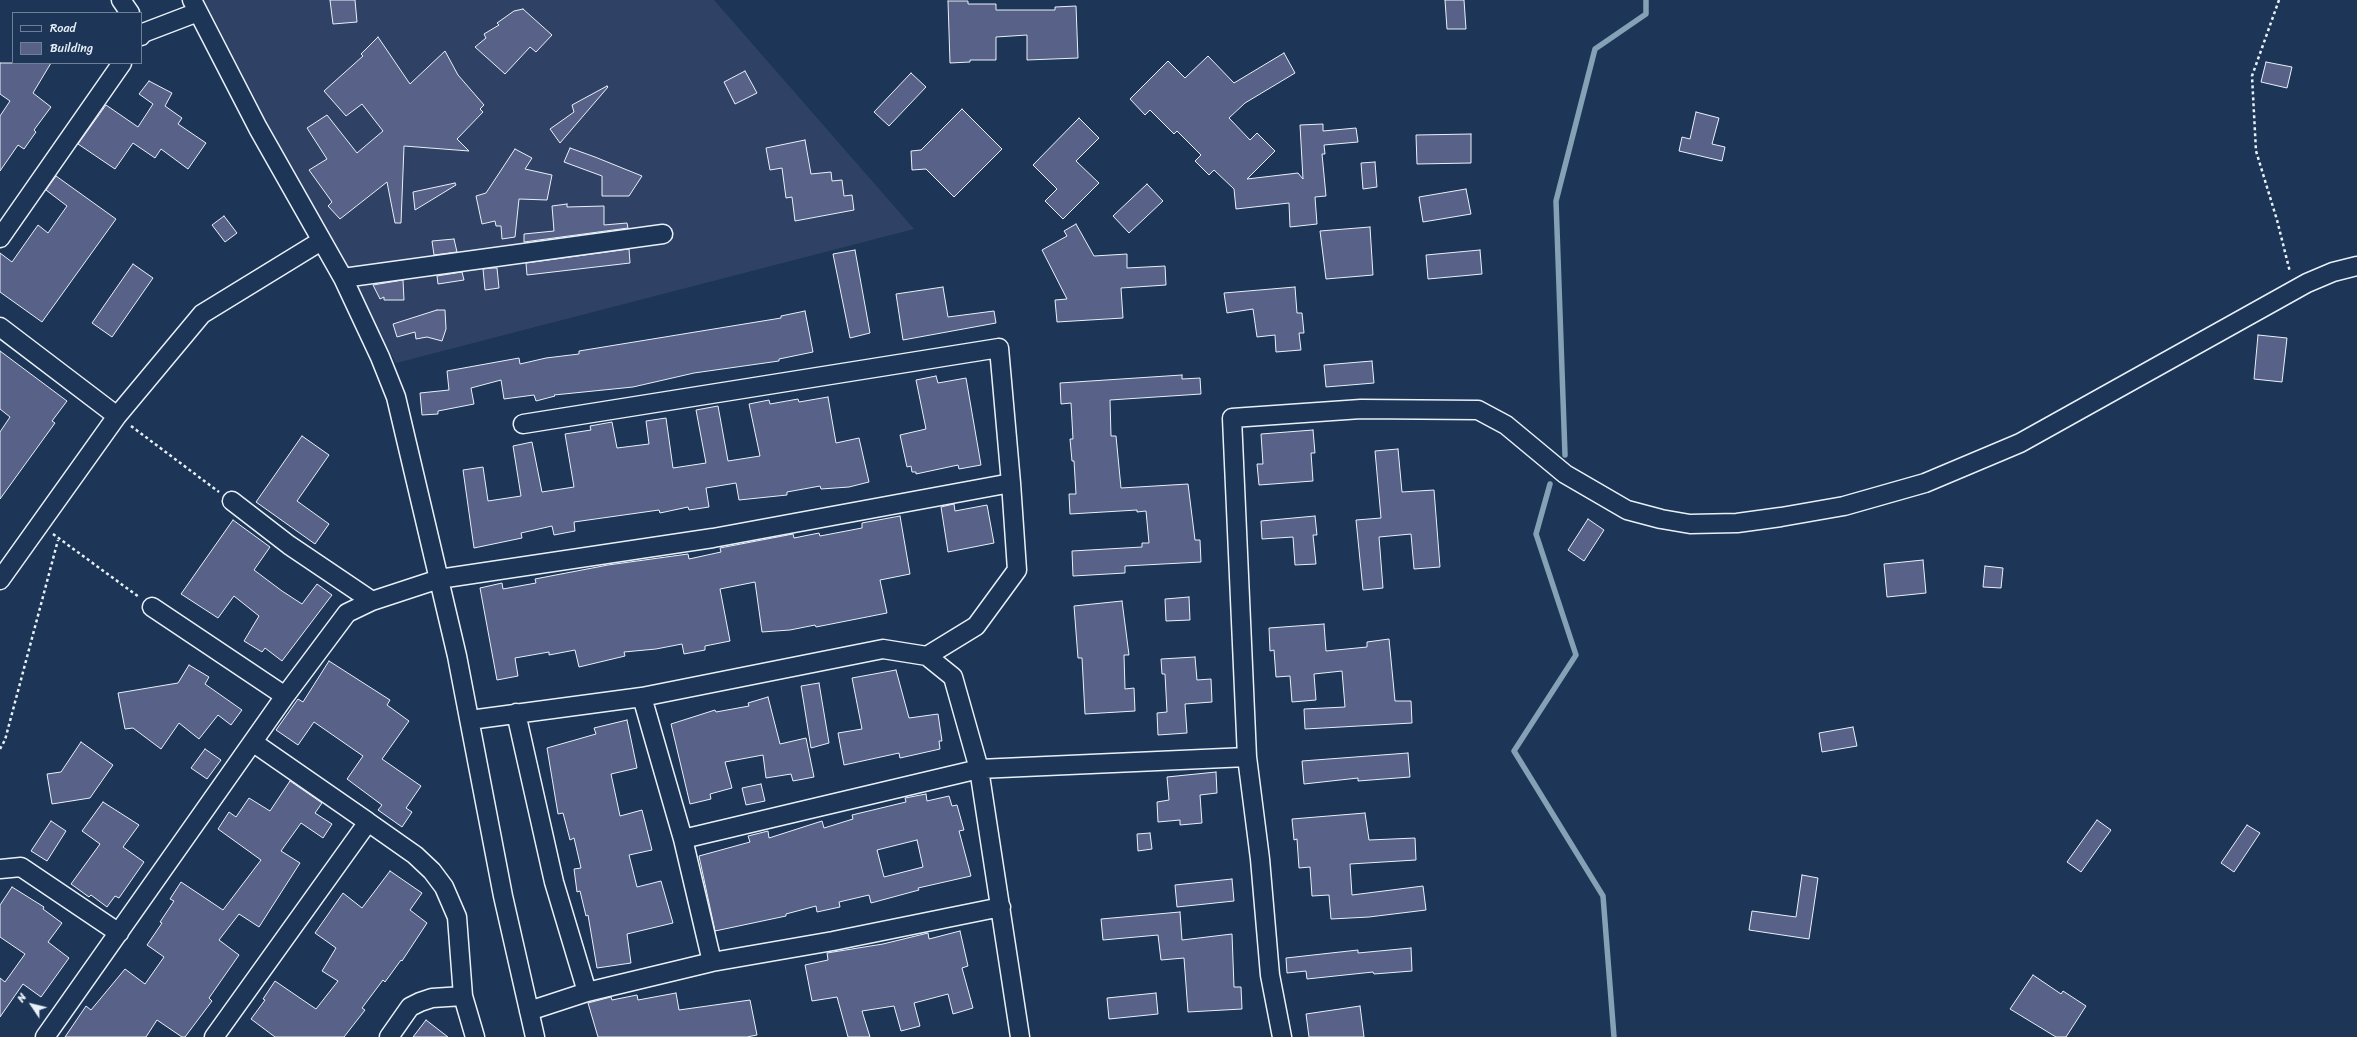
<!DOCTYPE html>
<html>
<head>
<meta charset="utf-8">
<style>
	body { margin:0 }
	#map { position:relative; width:2357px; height:1037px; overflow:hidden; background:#1d3557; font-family:Sriracha,sans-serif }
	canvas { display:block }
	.legend { position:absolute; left:12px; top:12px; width:130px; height:52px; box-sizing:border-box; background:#1d3557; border:1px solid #6e8097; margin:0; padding:5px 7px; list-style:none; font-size:12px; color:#e8f1f8 }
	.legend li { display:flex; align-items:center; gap:8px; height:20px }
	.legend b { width:20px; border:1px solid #6e8097 }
	.north { position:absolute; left:12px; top:985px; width:40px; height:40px; -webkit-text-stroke:3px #1d3557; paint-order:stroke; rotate:305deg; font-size:11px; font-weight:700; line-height:16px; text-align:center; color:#e8f1f8 }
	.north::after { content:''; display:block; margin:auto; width:14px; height:18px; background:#e8f1f8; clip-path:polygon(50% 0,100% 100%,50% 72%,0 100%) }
</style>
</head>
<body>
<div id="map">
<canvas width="2357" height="1037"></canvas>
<ul class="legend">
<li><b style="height:5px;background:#1d3557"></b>Road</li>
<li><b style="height:11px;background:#586188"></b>Building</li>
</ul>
<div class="north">N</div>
</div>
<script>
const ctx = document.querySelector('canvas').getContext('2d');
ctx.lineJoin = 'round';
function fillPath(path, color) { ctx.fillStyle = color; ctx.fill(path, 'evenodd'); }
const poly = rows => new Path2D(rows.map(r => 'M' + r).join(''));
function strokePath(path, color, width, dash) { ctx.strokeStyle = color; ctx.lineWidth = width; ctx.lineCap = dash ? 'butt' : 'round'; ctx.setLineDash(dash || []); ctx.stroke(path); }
fillPath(poly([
	[204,0,714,0,914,229,396,363,319,222]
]), '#2f4266');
strokePath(poly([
	[1565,455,1556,201,1595,49,1646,14,1646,0],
	[1550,484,1536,534,1576,655,1514,751,1603,896,1614,1037]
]), '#84a1b5', 5.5);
const building = poly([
	[330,0,355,0,357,22,333,24,330,0],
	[1445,0,1464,0,1466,29,1447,29,1445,0],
	[948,1,968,1,968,4,996,4,996,10,1055,10,1055,7,1076,6,1078,58,1027,60,1027,35,996,37,996,60,970,60,970,62,950,63,948,1],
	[523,9,552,35,536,52,530,47,505,74,475,47,486,38,484,34,499,25,497,23,514,11,523,9],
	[378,37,410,84,445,51,458,75,484,105,480,109,483,112,457,139,469,151,404,146,401,223,395,223,387,182,340,219,328,206,332,202,309,170,327,159,307,128,327,115,357,153,383,131,362,104,346,116,324,91,363,56,361,54,378,37],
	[1284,53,1295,73,1245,103,1229,118,1250,140,1257,133,1275,151,1247,179,1298,173,1303,179,1300,125,1323,124,1323,131,1356,128,1358,142,1324,145,1325,154,1322,154,1326,196,1315,197,1317,224,1290,227,1289,203,1236,209,1234,189,1214,170,1209,175,1195,161,1201,155,1177,131,1174,134,1150,110,1145,115,1130,99,1168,61,1185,78,1208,56,1234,83,1284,53],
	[2266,62,2292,67,2287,88,2261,82,2266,62],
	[0,63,51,63,33,93,51,107,34,130,36,132,24,149,18,145,0,171,0,116,10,101,0,94,0,63],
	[745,71,757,93,735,104,724,82,745,71],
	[911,73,926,87,889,126,874,112,911,73],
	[149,81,172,93,165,106,182,118,178,124,206,143,188,169,161,149,155,158,133,143,115,169,78,144,106,105,138,127,153,104,139,94,149,81],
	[607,86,608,87,560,143,550,129,574,112,572,105,607,86],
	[962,109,1002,149,954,197,926,169,912,170,911,151,921,150,962,109],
	[1696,112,1719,118,1712,144,1725,147,1722,161,1679,151,1682,137,1690,139,1696,112],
	[1079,118,1099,138,1076,161,1099,183,1063,219,1045,201,1057,189,1033,165,1079,118],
	[1471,134,1471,163,1417,164,1416,135,1471,134],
	[805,140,811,174,831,172,832,181,842,180,844,196,852,195,854,210,795,221,792,197,786,198,782,168,770,170,766,148,805,140],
	[570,148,595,157,642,176,629,196,602,196,602,176,564,162,570,148],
	[515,149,532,158,525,169,552,175,547,200,519,199,515,237,502,239,501,226,496,226,495,221,482,224,476,196,486,193,515,149],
	[1375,162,1377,187,1363,189,1361,163,1375,162],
	[56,176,116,219,42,322,0,292,0,253,12,262,38,225,48,233,67,206,46,190,56,176],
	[455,183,456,185,415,210,413,192,455,183],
	[1147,184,1163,201,1129,233,1113,216,1147,184],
	[1466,189,1471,214,1423,222,1419,197,1466,189],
	[567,204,567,207,604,206,604,225,627,223,628,228,524,242,524,234,554,231,552,206,567,204],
	[224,216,237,233,225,242,212,225,224,216],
	[1076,224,1094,256,1127,254,1127,268,1165,266,1166,285,1121,288,1123,318,1057,322,1055,300,1067,299,1042,250,1067,236,1064,231,1076,224],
	[1370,227,1373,275,1326,279,1320,231,1370,227],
	[454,239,457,252,434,255,432,241,454,239],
	[629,249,630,263,527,275,526,263,629,249],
	[855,250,870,333,850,338,833,254,855,250],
	[1480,250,1482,274,1428,279,1426,255,1480,250],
	[133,264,153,278,112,337,92,323,133,264],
	[492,268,497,268,499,288,485,290,483,269,492,268],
	[462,272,464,280,438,284,437,276,462,272],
	[403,280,404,300,384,300,384,297,380,299,373,285,403,280],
	[943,287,948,317,994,311,996,323,903,340,896,294,943,287],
	[1295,287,1297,313,1302,313,1304,333,1299,333,1301,350,1276,352,1275,335,1257,337,1253,309,1227,313,1224,293,1295,287],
	[437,310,445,310,446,329,442,341,427,337,416,339,415,332,397,337,393,324,437,310],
	[805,311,813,352,779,359,779,361,694,373,633,387,554,395,555,396,536,401,534,395,504,399,501,380,471,388,474,404,438,411,438,414,422,415,420,393,449,390,447,371,519,358,520,364,546,358,579,354,579,351,781,318,781,316,805,311],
	[2258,335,2287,338,2282,382,2254,379,2258,335],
	[0,351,67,401,52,421,55,423,0,499,0,432,10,417,0,409,0,351],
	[1372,361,1374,383,1326,387,1324,365,1372,361],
	[1182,375,1182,379,1200,378,1201,394,1110,400,1111,436,1116,436,1121,488,1188,484,1195,540,1200,540,1201,562,1125,566,1125,573,1073,576,1072,551,1142,547,1142,543,1149,543,1146,511,1137,512,1137,510,1070,514,1069,494,1076,494,1074,461,1072,461,1070,439,1073,439,1071,403,1061,404,1060,383,1182,375],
	[936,376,938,383,966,378,981,465,959,469,958,465,916,474,916,472,912,472,911,466,907,467,900,435,926,429,916,380,936,376],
	[828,397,836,443,859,438,869,482,849,487,821,489,820,486,787,492,787,495,739,500,736,483,706,488,709,507,689,510,688,507,660,513,659,510,574,522,575,531,554,535,552,526,521,533,522,538,474,548,463,470,483,467,488,501,521,496,513,446,532,442,542,492,574,487,565,434,591,430,590,426,612,422,617,448,649,444,646,421,666,418,673,468,706,463,696,410,718,406,728,461,760,456,749,404,769,400,770,404,798,399,799,402,828,397],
	[1313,430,1315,453,1311,453,1313,481,1259,485,1257,464,1263,464,1261,434,1313,430],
	[302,436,329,455,297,501,329,524,315,544,256,502,302,436],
	[1398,449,1402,492,1434,490,1440,567,1414,569,1411,534,1379,537,1383,588,1363,590,1356,520,1381,518,1375,451,1398,449],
	[954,504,955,511,987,505,994,543,948,552,941,507,954,504],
	[900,516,910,574,880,580,887,613,816,627,815,625,790,630,762,632,755,582,720,589,730,641,705,646,705,650,684,654,682,644,656,649,624,652,625,656,579,667,575,650,549,655,549,652,515,658,518,676,497,680,480,588,502,583,503,589,536,583,535,579,608,565,688,554,689,559,721,552,720,548,793,534,794,538,819,533,820,536,862,528,862,523,900,516],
	[1315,516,1317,535,1313,535,1316,564,1295,565,1293,537,1262,539,1261,521,1315,516],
	[1588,519,1604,530,1584,561,1568,550,1588,519],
	[233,520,270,547,254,570,282,591,302,604,317,584,332,595,282,661,265,648,262,652,244,641,259,616,234,596,218,618,181,594,233,520],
	[1923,560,1926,593,1887,597,1884,564,1923,560],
	[1985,566,2003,568,2001,588,1983,587,1985,566],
	[1189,597,1190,620,1166,621,1165,599,1189,597],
	[1122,601,1129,655,1124,655,1125,689,1134,688,1135,711,1085,714,1082,658,1078,658,1074,606,1122,601],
	[1324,624,1326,651,1367,647,1367,642,1389,639,1395,701,1411,701,1412,723,1305,729,1304,709,1345,707,1342,671,1314,674,1316,700,1292,702,1290,676,1276,677,1274,650,1270,651,1269,628,1324,624],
	[1195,657,1197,680,1211,679,1212,702,1185,704,1187,733,1158,735,1157,713,1167,712,1165,674,1162,674,1161,659,1195,657],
	[329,661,390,700,387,705,409,721,382,759,421,786,406,808,412,812,402,827,378,810,382,805,347,779,363,756,314,722,298,745,276,730,298,699,303,702,329,661],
	[189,665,209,677,205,684,242,710,231,725,218,715,199,739,179,723,161,749,133,728,125,729,118,693,178,683,189,665],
	[896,670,909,718,938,714,942,741,939,741,940,749,900,758,899,753,844,765,838,733,862,729,852,678,896,670],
	[819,683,829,743,811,748,801,686,819,683],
	[768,697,780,744,806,738,814,777,793,781,791,774,766,778,763,755,725,762,732,788,710,794,711,799,690,804,671,724,715,710,716,712,749,706,748,703,768,697],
	[627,720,637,768,611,774,620,816,642,810,652,850,629,855,637,887,661,881,673,923,627,934,631,963,597,968,588,915,586,916,580,891,577,892,574,869,581,868,574,838,570,840,563,813,558,814,547,748,596,734,594,728,627,720],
	[1853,727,1857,746,1822,752,1819,733,1853,727],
	[81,742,113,765,90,798,52,804,47,774,61,772,81,742],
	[205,749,221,760,207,779,191,768,205,749],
	[1408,753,1410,777,1358,781,1358,778,1304,784,1302,761,1408,753],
	[1216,772,1217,793,1200,795,1202,823,1180,825,1180,820,1158,822,1157,802,1169,800,1167,777,1216,772],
	[290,781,322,803,315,813,332,824,323,838,301,823,281,851,300,863,259,927,239,914,219,940,239,955,209,998,212,1001,185,1037,182,1037,157,1020,146,1037,65,1037,86,1006,91,1010,125,969,145,984,164,957,147,945,162,923,160,922,174,901,170,899,181,882,223,910,261,860,218,829,229,812,236,817,249,798,270,811,290,781],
	[761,784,765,801,746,805,742,788,761,784],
	[926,794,927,801,949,796,952,806,957,805,964,830,959,831,971,876,918,888,919,890,871,903,869,895,839,902,840,907,817,912,816,906,786,914,786,916,715,931,699,856,750,842,748,836,768,831,769,838,822,821,824,828,853,819,852,815,906,802,905,798,926,794],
	[917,840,923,867,884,877,877,850,917,840],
	[103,802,139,825,123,847,144,862,119,898,115,896,107,907,91,895,89,897,71,884,100,844,82,831,103,802],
	[1365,813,1369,840,1415,838,1416,860,1350,864,1352,895,1423,886,1426,910,1369,917,1331,919,1329,895,1312,896,1310,867,1299,868,1297,839,1294,840,1292,819,1365,813],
	[2097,820,2111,830,2081,872,2067,862,2097,820],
	[51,821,66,831,47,861,31,851,51,821],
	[2247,825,2260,833,2234,872,2221,863,2247,825],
	[1150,833,1152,849,1138,851,1137,834,1150,833],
	[390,871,422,893,410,910,427,923,402,961,401,960,385,982,383,980,362,1008,365,1010,344,1037,275,1037,251,1019,265,1000,263,999,275,981,316,1009,338,981,322,971,336,948,315,933,343,893,362,908,390,871],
	[1802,875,1818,878,1809,939,1749,930,1752,911,1796,917,1802,875],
	[1232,879,1234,901,1177,907,1175,885,1232,879],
	[12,887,44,907,43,909,62,923,48,942,69,958,41,997,23,984,0,1017,0,978,5,982,25,954,0,937,0,905,12,887],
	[1180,912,1182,940,1232,934,1234,987,1241,987,1242,1009,1188,1012,1184,958,1161,960,1158,935,1103,940,1101,919,1180,912],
	[960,931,968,966,962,968,973,1008,953,1014,948,994,914,1003,920,1026,901,1031,894,1006,862,1011,870,1037,848,1037,837,997,812,1001,805,965,828,960,827,953,883,944,928,933,929,939,960,931],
	[1411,948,1412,971,1374,974,1373,972,1307,979,1306,971,1287,973,1286,958,1358,950,1358,953,1411,948],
	[2033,975,2061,994,2063,991,2086,1006,2066,1037,2056,1037,2010,1009,2033,975],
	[676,993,679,1010,750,1000,757,1035,747,1037,598,1037,588,1003,611,997,612,1000,637,995,638,1000,676,993],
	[1156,993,1158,1014,1109,1019,1107,998,1156,993],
	[1360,1006,1364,1037,1309,1037,1306,1014,1360,1006],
	[426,1020,448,1037,413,1037,426,1020]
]);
fillPath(building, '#586188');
strokePath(building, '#e8f1f8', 1);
const minor = poly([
	[121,0,130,13],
	[192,0,258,128,343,278,380,357,396,397,457,656,503,896,535,1037],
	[141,36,143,33,198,12],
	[0,238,122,63],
	[343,278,663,234],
	[0,327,117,416],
	[232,501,289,545,372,601],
	[0,580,117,416,202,314,321,241],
	[152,607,285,696],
	[927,656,976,626,1017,570,1011,483],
	[642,697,683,839,712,962],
	[516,713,554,882,587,992],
	[470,720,642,697,883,649,927,656,953,677,979,769,1020,1037],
	[1247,757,1260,859,1270,975,1282,1037],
	[368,822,415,855,432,871,444,887,457,917,463,996],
	[683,839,979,769,1247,757,1232,418,1361,409,1478,410,1506,425,1565,474,1627,510,1661,519,1690,524,1737,523,1781,517,1844,506,1925,483,2020,443,2307,283,2333,272,2357,266],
	[0,869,21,867,119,933],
	[529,1011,587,992,712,962,833,941,1001,907],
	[45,1037,285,696,347,613,372,601,439,579,713,538,1011,483,999,348,523,424],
	[214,1037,368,822,254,743],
	[389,1037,410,1007,420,1002,432,998,463,996,475,1037]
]);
strokePath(minor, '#e8f1f8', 21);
strokePath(poly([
	[2279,0,2252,76,2256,151,2277,220,2290,272],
	[131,426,219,492],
	[53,534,139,597],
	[0,749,5,740,58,540]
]), '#e8f1f8', 2.5, [3, 3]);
strokePath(minor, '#1d3557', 18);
</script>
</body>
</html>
